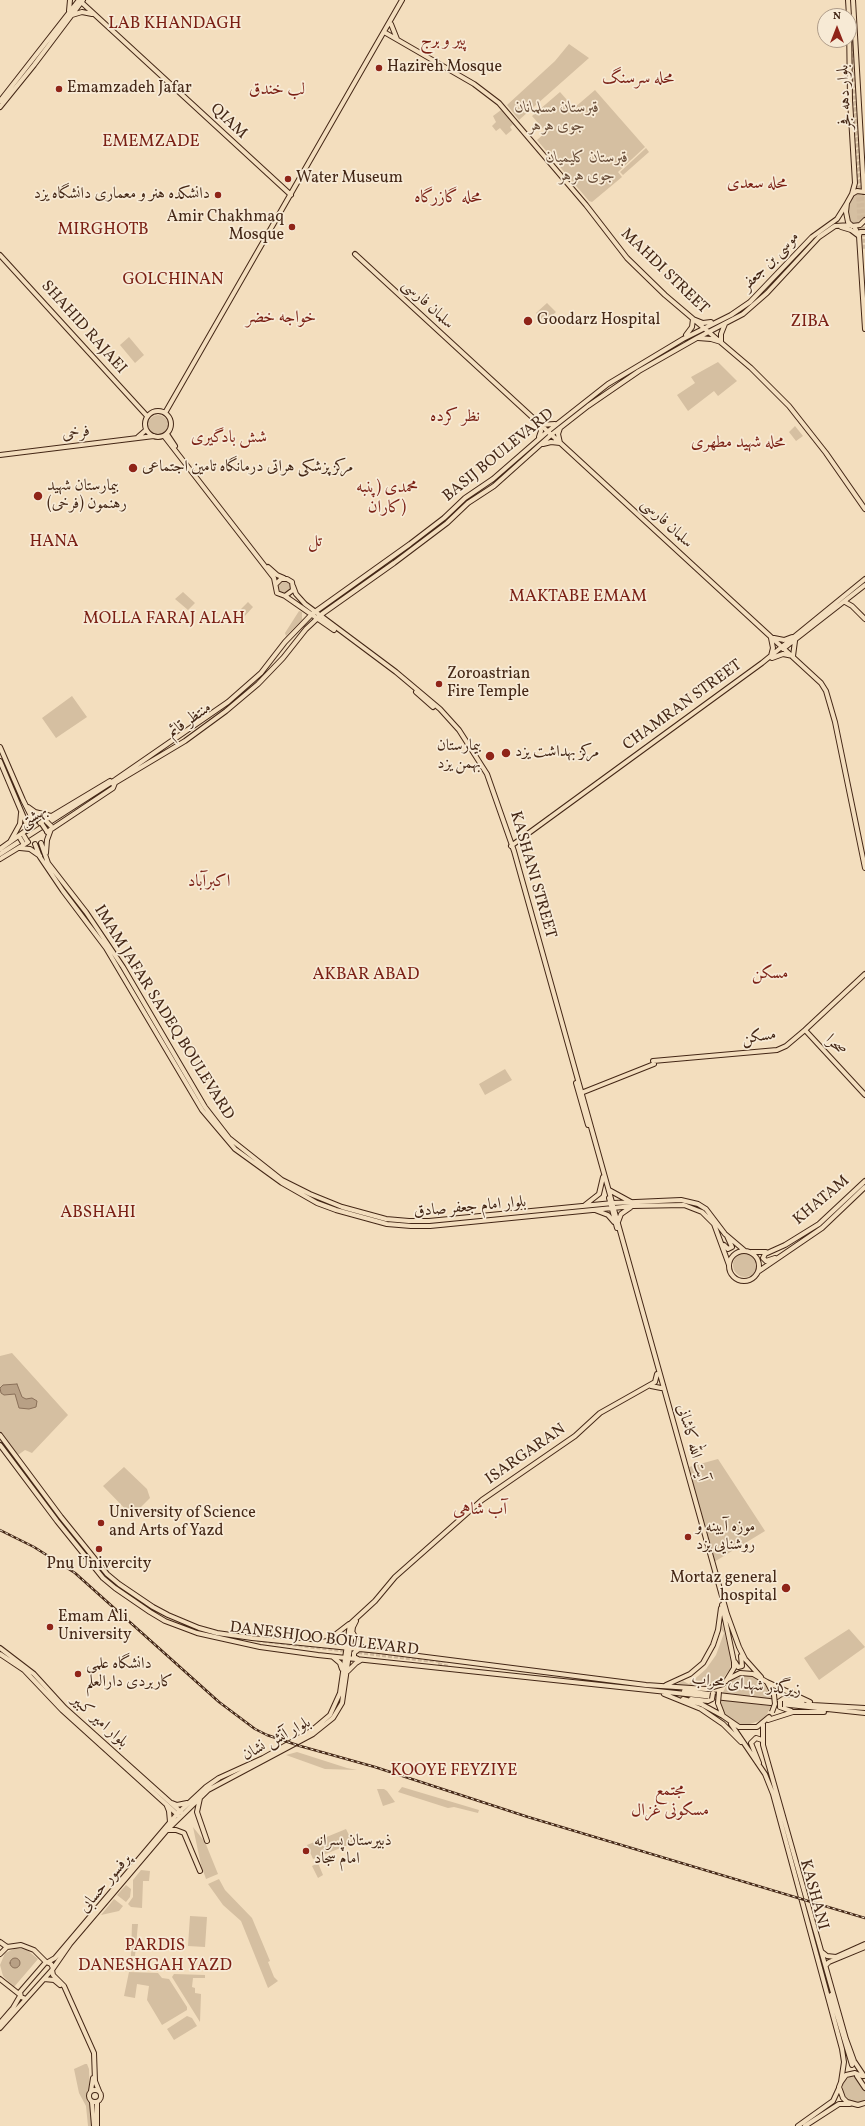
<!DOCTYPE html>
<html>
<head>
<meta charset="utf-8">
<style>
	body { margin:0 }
	#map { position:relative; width:865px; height:2126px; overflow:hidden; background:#f3debe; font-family:Vollkorn,serif }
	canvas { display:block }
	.north { position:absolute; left:817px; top:8px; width:40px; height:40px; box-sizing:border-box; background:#f7ead5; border:1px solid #af9c89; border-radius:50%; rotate:0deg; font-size:11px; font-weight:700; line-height:16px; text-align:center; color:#442716 }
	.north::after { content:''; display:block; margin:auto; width:14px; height:18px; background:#8f2418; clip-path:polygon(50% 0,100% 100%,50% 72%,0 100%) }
</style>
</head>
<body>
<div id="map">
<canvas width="865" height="2126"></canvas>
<div class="north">N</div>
</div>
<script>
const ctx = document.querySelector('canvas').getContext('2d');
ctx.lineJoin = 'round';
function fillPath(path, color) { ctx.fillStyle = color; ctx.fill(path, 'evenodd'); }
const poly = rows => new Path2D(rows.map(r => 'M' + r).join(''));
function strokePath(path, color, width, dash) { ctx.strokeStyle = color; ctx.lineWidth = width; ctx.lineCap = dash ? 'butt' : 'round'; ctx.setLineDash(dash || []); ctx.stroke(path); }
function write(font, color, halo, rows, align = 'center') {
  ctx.font = font + ' Vollkorn,Amiri,serif'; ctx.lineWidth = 3.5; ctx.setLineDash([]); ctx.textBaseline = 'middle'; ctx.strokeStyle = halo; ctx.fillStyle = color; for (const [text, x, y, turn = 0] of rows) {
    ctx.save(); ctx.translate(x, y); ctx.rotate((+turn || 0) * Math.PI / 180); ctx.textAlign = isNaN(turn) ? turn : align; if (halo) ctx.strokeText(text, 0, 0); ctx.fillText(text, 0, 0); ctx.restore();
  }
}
fillPath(poly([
	[569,44,589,58,519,120,507,105,555,61],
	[595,90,645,147,618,172,622,177,592,202,589,201,537,140,546,132,532,116,560,92,574,108],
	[501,110,513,124,510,127,512,130,506,135,500,128,496,131,492,126,496,122,493,116],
	[646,148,649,152,623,175,620,172],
	[859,192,864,194,865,197,865,216,860,224,855,225,850,220,848,207,852,197],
	[547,303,556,312,545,322,536,313],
	[129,337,144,355,135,363,120,345],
	[718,362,737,381,718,396,714,391,688,411,677,395,695,383,691,377],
	'148 425a10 10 0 1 1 20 0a10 10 0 1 1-20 0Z',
	[795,426,803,436,796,441,789,432],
	'277 587a7 7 0 1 1 14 0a7 7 0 1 1-14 0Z',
	[183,592,195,603,188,610,175,599],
	[248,602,253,607,243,618,238,612],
	[299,611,302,612,302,620,286,636,285,633],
	[72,696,87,717,56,738,42,718],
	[505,1069,512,1080,485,1095,479,1084],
	'733 1265a12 12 0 1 1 24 0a12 12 0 1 1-24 0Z',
	[12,1353,68,1415,32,1453,25,1450,18,1455,0,1431,0,1356],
	[718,1459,765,1531,714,1562,689,1467],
	[124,1467,147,1489,150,1498,132,1516,103,1486],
	[722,1624,732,1659,730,1669,724,1677,707,1685,675,1685,683,1681,689,1684,706,1669,716,1655,724,1633,721,1629],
	[849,1629,865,1647,819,1680,804,1658],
	[743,1676,752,1676,760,1680,770,1691,771,1699,722,1694,729,1681],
	[721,1700,771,1706,766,1716,762,1720,747,1725,735,1723,730,1719,723,1711],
	[297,1752,347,1768,357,1770,325,1769,286,1755],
	[402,1787,479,1810,478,1813,454,1807,448,1808,398,1792],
	[377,1789,384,1789,387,1791,395,1802,383,1806],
	[193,1827,205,1842,218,1874,206,1879,201,1865],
	[346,1829,353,1843,313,1859,307,1845],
	[318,1863,323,1875,318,1878,312,1866],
	[141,1870,150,1871,149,1881,143,1881,142,1908,131,1907,128,1904,133,1897,133,1880],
	[219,1879,225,1890,252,1918,270,1961,268,1962,274,1977,278,1981,268,1988,241,1921,223,1905,208,1884],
	[126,1885,131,1889,130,1897,126,1902,117,1895],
	[114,1899,123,1906,119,1911,101,1915],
	[190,1916,207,1917,205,1947,188,1946],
	[132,1924,138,1924,135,1956,131,1956],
	[16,1948,27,1950,38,1959,14,1987,3,1976,0,1965,5,1953],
	[129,1972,158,1973,162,1978,169,1979,187,2007,187,2010,162,2025,147,2000,149,1986,137,1984,135,1998,124,1996],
	[174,1974,205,1975,205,1978,193,1978,192,1987,195,1988,195,1993,201,1994,200,2022,172,1977],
	[187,2016,192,2018,197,2026,174,2040,167,2029],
	[85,2064,87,2064,89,2069,91,2126,88,2126,86,2106,79,2093,74,2069],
	[852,2075,855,2075,865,2086,865,2101,853,2102,848,2100,843,2092,843,2082]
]), '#d5bfa1');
const water = poly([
	[17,1384,22,1397,26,1399,32,1398,37,1401,36,1407,29,1409,19,1408,15,1394,4,1395,1,1393,0,1388,3,1385,17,1384],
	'10 1963a5 5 0 1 1 10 0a5 5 0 1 1-10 0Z'
]);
fillPath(water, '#b8a085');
strokePath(water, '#8a7059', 1);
strokePath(poly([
	[850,48,852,54,860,235],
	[856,101,865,249],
	[864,280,865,297],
	[257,1640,424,1660,449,1661],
	[438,1664,449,1667]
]), '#d0b99c', 4, [4, 2]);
const major = poly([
	[79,0,291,195],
	[848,0,849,16],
	[853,0,864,192],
	[69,11,70,0],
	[72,15,82,12,92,14],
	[849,21,850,100,855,183,852,194],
	[391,24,397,39],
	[384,32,474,84,499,103,586,205,627,258,665,295,751,368,789,406,826,453,865,509],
	[0,101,79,0],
	[0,107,34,65,83,0],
	[865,192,857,191,852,194,847,203,846,212,848,222,852,226,860,225,865,220],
	[854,226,859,236,865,329],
	[841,227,851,230,859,236,860,232,865,232],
	[355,254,821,683,826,691,835,722,865,868],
	[0,255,147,416],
	[686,335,692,327,693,319,703,323,711,322],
	[698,338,711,339,721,342,721,334,725,324],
	'145 424a13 13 0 1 1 26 0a13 13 0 1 1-26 0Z',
	[165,413,402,0],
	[167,434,175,446],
	[164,436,274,578,277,593,285,596,293,590,292,582,287,579,281,579,276,584],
	[138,437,146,430],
	[539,437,541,431,539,425,555,424],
	[543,444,551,442,560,443,558,434,560,428],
	[0,455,154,436],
	[268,567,277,575,284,578],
	[293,586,296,594,305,604,396,672,440,709,459,730,487,774,514,851,727,1614,739,1647,745,1659,761,1677],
	[285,596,334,630],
	[845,602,852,606,865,619],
	[774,638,784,640,792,637],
	[783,649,865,585],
	[771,656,773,648,771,638],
	[772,658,783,654,793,656,795,641],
	[416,692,433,707],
	[0,747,23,800,34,822],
	[0,761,27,825],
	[113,784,185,741,226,711,258,684,283,658,306,629,322,614,394,563,447,523,468,503,494,486,551,435,588,406,639,371,697,338,743,314,767,293,819,237,835,226,851,225],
	[28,807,35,812,51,816],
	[40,823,110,781],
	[47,832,113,788,115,783],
	[10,842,20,824,21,813],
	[41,843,48,863,86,912,123,967,205,1107,229,1138,282,1180,310,1194,342,1207,386,1219,409,1221,429,1221,613,1203,681,1200,698,1204,706,1209,725,1234,745,1251],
	[35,844,40,857,63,891,106,948,202,1110,235,1149,282,1183,317,1203,336,1210,387,1224,411,1226,430,1226,633,1206,684,1205,702,1212,714,1224,729,1265],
	[511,846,762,663,865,579],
	[20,848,30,849,40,856],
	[0,849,24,832],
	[46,853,47,840,51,829],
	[0,854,115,780,228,702,261,673,285,642,312,614,410,544,444,518,465,498,493,479,547,432,608,384,683,339,731,315,750,302,812,237,837,219,847,203],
	[0,859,28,842],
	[805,1030,865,1095],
	[653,1061,777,1050,786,1046,805,1030,865,974],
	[576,1083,588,1125],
	[581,1093,654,1064],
	[609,1190,631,1202],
	[609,1198,617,1228],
	[585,1205,599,1194,603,1177],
	[595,1210,608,1215,614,1222],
	[618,1222,621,1214,631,1207],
	[724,1245,728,1249,732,1247,727,1236],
	'729 1266a15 15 0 1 1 30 0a15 15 0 1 1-30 0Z',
	[751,1252,766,1252],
	[775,1258,766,1261,763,1258,765,1254,785,1245,819,1224,865,1181],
	[759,1271,822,1228,865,1187],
	[651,1386,661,1388],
	[0,1435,61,1517,107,1574,119,1584,153,1607,168,1615,199,1628,217,1633,252,1638,379,1651,646,1685,706,1689,723,1684],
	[0,1445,57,1521,103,1578,115,1588,150,1612,165,1621,197,1633,260,1647,318,1655,865,1713],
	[722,1605,734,1662,734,1668,726,1681],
	[353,1633,359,1645,365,1649],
	[318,1643,327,1641,349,1624],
	[0,1648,34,1674,65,1708,181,1812],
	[0,1654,24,1670,62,1710,178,1815],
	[333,1657,340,1663,342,1669],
	[358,1659,354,1657,354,1653,359,1649],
	[735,1662,738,1667,742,1666,741,1656],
	[348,1671,356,1663,361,1660],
	[728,1679,740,1673,753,1674,767,1682,774,1695],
	[767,1682,810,1702],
	[666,1685,690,1674,703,1663,713,1645,718,1630,721,1608],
	[684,1691,795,1704,865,1708],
	[664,1694,701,1709,723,1724,741,1742],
	[683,1699,701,1704,723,1716],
	[691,1699,708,1701,712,1699],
	[780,1701,783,1699,803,1701],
	[718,1703,723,1716,739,1727,757,1727,769,1717],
	[780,1707,791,1711],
	[768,1720,793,1712,824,1712],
	[731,1724,765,1774,773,1794,842,2049,844,2062,841,2082],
	[763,1724,763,1745,846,2039,854,2061,864,2076],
	[759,1763,751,1743,756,1738,762,1740],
	[200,1798,197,1812,207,1841],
	[172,1803,177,1805,187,1803],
	[167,1806,169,1811,170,1822],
	[167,1830,176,1830,184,1833,200,1871],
	[0,1942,7,1947],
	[822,1952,827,1956,836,1957,865,1944],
	[0,1954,7,1947,21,1945,34,1950,46,1962],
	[48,1962,55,1958,177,1814,206,1787,219,1778,263,1758,311,1731,330,1715,340,1693,350,1624,375,1601,395,1577,482,1500,575,1436,600,1413,655,1382,657,1374],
	[826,1965,829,1962,865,1947],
	[53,1968,51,1964,46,1962,20,1992,21,1997,26,1999,52,1970,70,1944,167,1830,208,1790,313,1734,333,1718,342,1703,353,1627,356,1621],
	[52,1970,53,1975,64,1986,94,2053,95,2081,99,2091],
	[0,1979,19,1994],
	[44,1979,54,1980,60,1985],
	[831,1995,852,2065],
	[0,2023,13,2008,20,1996],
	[0,2028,26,1999],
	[857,2076,865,2088],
	[862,2076,855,2073,846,2075,841,2082,839,2087,843,2098,847,2102,858,2105,865,2103],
	'89 2096a6 6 0 1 1 12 0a6 6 0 1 1-12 0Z',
	[91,2091,93,2078],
	[92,2102,94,2126],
	[97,2102,97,2126],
	[798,2126,833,2101,839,2088],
	[805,2126,839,2104,850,2104]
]);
strokePath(major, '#442716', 6);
strokePath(major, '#f3debe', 4);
const rail = poly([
	[0,1530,34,1547,75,1573,219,1702,255,1729,267,1735,300,1746,375,1767,528,1817,865,1918]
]);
strokePath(rail, '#442716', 2.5);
strokePath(rail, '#f7ead5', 1, [3]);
const majorBridge = poly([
	[47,822,51,826],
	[42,824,46,830],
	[24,836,27,841],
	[20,838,23,843],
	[712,1699,713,1693],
	[780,1701,780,1707],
	[718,1703,719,1692],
	[772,1712,775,1704,774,1695]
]);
strokePath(majorBridge, '#442716', 6, []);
strokePath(majorBridge, '#f3debe', 4);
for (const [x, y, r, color] of [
	[379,68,4,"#8f2418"],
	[59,89,4,"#8f2418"],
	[288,179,4,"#8f2418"],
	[218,195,4,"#8f2418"],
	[292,227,4,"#8f2418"],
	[528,321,5,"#8f2418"],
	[133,468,5,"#8f2418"],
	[38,496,5,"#8f2418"],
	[439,684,4,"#8f2418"],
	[506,753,5,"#8f2418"],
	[490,756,5,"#8f2418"],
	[101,1523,4,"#8f2418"],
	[688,1537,4,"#8f2418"],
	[99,1549,4,"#8f2418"],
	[786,1588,5,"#8f2418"],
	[50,1627,4,"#8f2418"],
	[78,1674,4,"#8f2418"],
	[306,1851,4,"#8f2418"]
]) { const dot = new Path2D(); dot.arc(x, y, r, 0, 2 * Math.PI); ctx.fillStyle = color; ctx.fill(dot); strokePath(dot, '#f7ead5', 1.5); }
write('16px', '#442716', '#f7ead5', [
	["Hazireh Mosque",387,68],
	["Emamzadeh Jafar",67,89],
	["Water Museum",296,179],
	["دانشکده هنر و معماری دانشگاه یزد",210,195,"right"],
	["Amir Chakhmaq",284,218,"right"],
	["Mosque",284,236,"right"],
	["Goodarz Hospital",537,321],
	["مرکز پزشکی هراتی درمانگاه تامین اجتماعی",142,468],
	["بیمارستان شهید",47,487],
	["رهنمون (فرخی)",47,505],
	["Zoroastrian",447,675],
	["Fire Temple",447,693],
	["بیمارستان",481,747,"right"],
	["بهمن یزد",481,765,"right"],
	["مرکز بهداشت یزد",515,753],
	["University of Science",109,1514],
	["and Arts of Yazd",109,1532],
	["موزه آیینه و",696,1528],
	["روشنایی یزد",696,1546],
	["Pnu Univercity",99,1565,"center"],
	["Mortaz general",777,1579,"right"],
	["hospital",777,1597,"right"],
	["Emam Ali",58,1618],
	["University",58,1636],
	["دانشگاه علمی",86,1665],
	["کاربردی دارالعلم",86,1683],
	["ذبیرستان پسرانه",314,1842],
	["امام سجاد",314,1860]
], 'left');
write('16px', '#442716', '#f7ead5', [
	["بلوار دهه فجر",846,97,-93],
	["QIAM",228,122,43],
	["موسی بن جعفر",771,262,-46],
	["MAHDI STREET",664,272,44],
	["سلمان فارسی",427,305,43],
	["SHAHID RAJAEI",83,328,48],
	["فرخی",76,434,-7],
	["BASIJ BOULEVARD",499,456,-39],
	["سلمان فارسی",666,524,43],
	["CHAMRAN STREET",683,706,-36],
	["منتظر قائم",190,721,-35],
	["بهشتی",34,818,-33],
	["KASHANI STREET",532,875,74],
	["IMAM JAFAR SADEQ BOULEVARD",163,1013,58],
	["مسکن",759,1038,-9],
	["صحرا",835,1046,47],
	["KHATAM",822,1201,-40],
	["بلوار امام جعفر صادق",470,1208,-5],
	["آیت الله کاشانی",691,1443,74],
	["ISARGARAN",526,1455,-35],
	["DANESHJOO BOULEVARD",324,1640,7],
	["زیرگذر شهدای محراب",746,1686,6],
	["بلوار امیر کبیر",99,1722,42],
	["بلوار آتش نشان",277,1740,-28],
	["پرفسور حسابی",106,1884,-50],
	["KASHANI",813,1895,75]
]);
write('italic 16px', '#684d39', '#f7ead5', [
	["قبرستان مسلمانان",557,109],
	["جوی هرهر",557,127],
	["قبرستان کلیمیان",587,159],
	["جوی هرهر",587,177]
]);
write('17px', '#7a1f14', '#f7ead5', [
	["LAB KHANDAGH",175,25],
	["پیر و برج",443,42],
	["محله سرسنگ",638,80],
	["لب خندق",277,91],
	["EMEMZADE",151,143],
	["محله سعدی",757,185],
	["محله گازرگاه",448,199],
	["MIRGHOTB",103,231],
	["GOLCHINAN",173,281],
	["خواجه خضر",281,319],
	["ZIBA",810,323],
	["نظر کرده",455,418],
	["شش بادگیری",229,439],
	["محله شهید مطهری",738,444],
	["محمدی (پنبه",387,489],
	["کاران)",387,509],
	["HANA",54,543],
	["تل",315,543],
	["MAKTABE EMAM",578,598],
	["MOLLA FARAJ ALAH",164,620],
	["اکبرآباد",209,883],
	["مسکن",770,975],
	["AKBAR ABAD",366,976],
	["ABSHAHI",98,1214],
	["آب شاهی",480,1511],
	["KOOYE FEYZIYE",454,1772],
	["مجتمع",670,1792],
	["مسکونی غزال",670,1812],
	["PARDIS",155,1947],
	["DANESHGAH YAZD",155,1967]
]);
</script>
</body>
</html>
